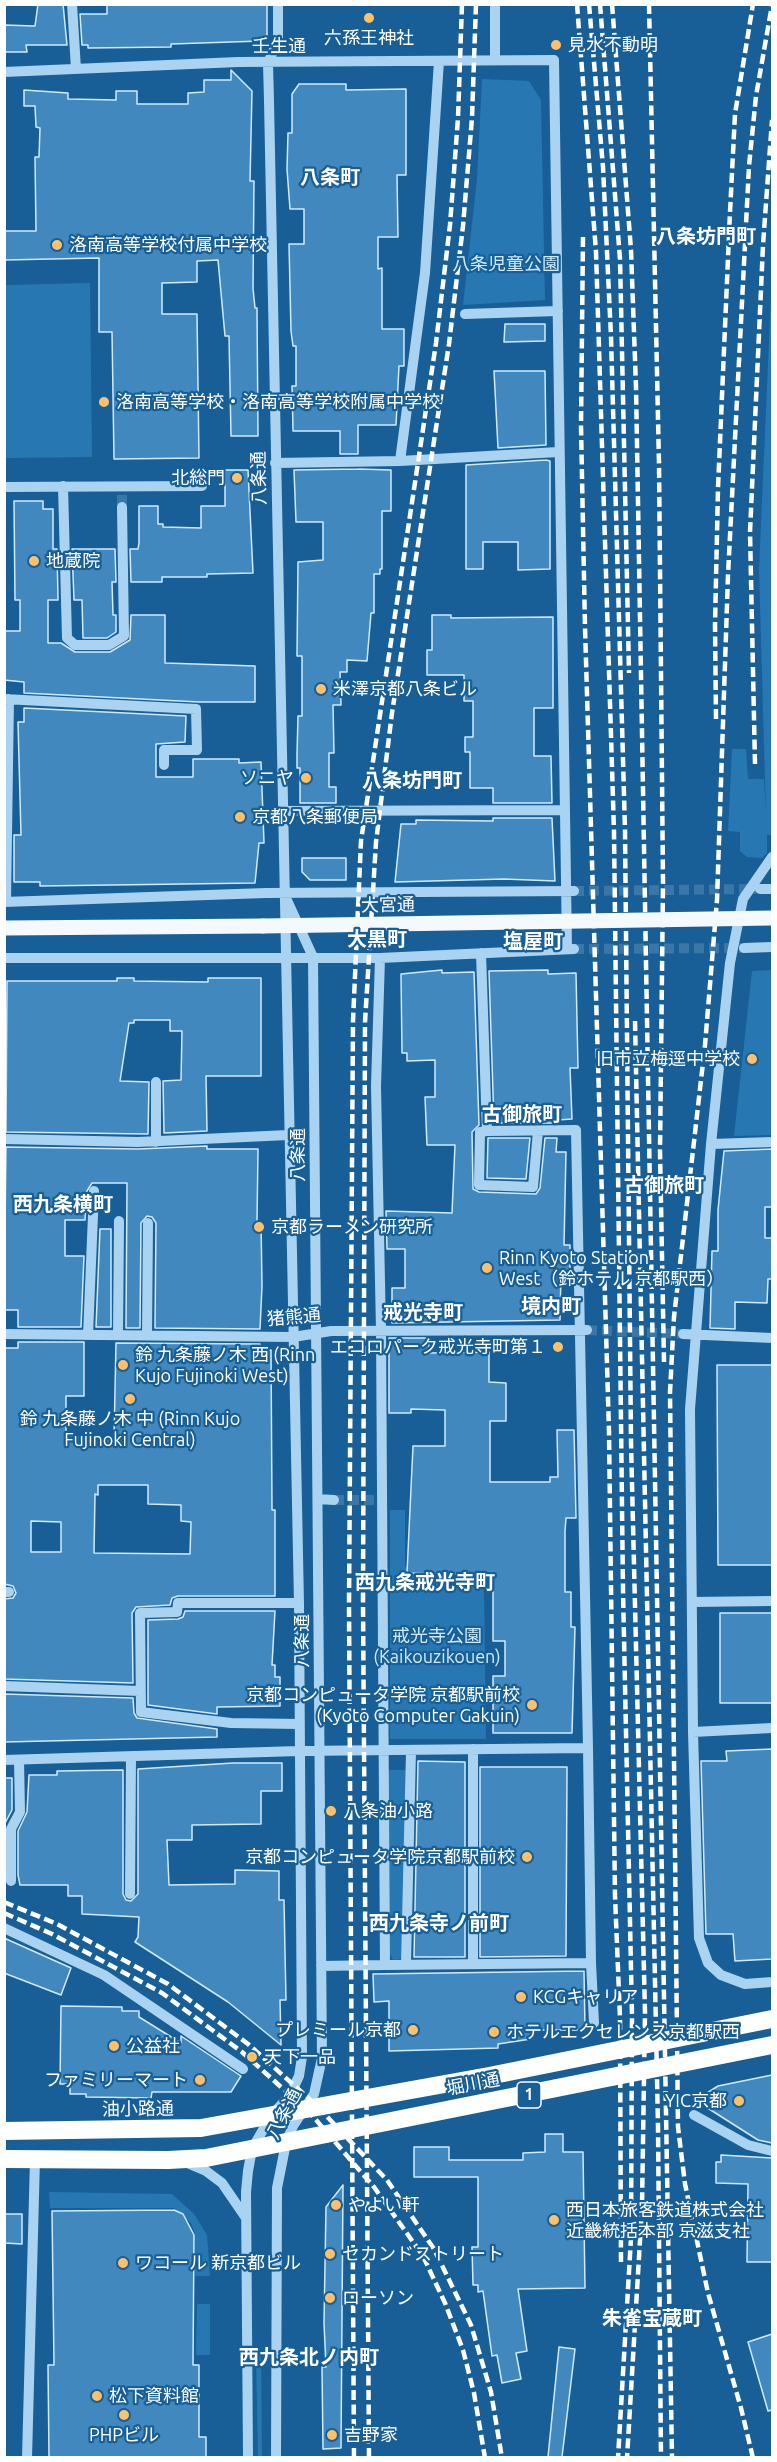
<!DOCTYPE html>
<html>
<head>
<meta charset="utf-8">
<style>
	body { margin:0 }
	#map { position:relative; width:777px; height:2462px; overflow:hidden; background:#175f96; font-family:Ubuntu,sans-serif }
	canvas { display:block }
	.frame { position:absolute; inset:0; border:6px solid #fff; pointer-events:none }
</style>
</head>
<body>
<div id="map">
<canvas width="777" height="2462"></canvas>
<div class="frame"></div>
</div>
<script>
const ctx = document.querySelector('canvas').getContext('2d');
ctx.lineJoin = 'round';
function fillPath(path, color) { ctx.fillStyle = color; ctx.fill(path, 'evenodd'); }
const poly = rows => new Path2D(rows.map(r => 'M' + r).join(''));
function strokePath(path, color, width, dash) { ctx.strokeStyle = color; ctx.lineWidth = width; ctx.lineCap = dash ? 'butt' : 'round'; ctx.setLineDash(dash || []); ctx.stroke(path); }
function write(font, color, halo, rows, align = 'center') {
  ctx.font = font + ' Ubuntu,"Noto Sans JP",sans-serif'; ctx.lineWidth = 4.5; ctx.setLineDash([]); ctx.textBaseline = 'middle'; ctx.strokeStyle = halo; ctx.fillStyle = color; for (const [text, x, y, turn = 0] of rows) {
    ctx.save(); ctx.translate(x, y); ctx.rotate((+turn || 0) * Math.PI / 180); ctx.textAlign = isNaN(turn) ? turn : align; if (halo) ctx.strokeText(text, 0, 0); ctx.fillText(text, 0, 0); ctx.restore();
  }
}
fillPath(poly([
	[482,79,529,81,541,100,545,300,463,305,477,179],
	[772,272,772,835,767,835,767,853,762,858,747,857,740,851,740,832,728,831,732,749,746,749,748,779,764,779,766,815,759,569],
	[90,283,92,457,5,458,5,285],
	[772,970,772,1135,734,1136,752,971],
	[390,1510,405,1510,405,1567,440,1567,447,1580,471,1581,484,1588,486,1739,390,1739],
	[387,1770,406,1770,404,1959,393,1960,387,1948],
	[49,2192,172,2194,194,2214,207,2235,210,2276,195,2276,195,2234,191,2223,174,2208,50,2208],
	[197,2304,210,2304,210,2355,196,2355],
	[256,2353,261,2355,262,2457,258,2457]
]), '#2778b2');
const building = poly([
	[38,4,63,4,67,45,26,45,27,52,4,52,4,25,35,26,38,4],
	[107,4,267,4,267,35,261,41,171,44,171,47,88,48,88,45,82,45,80,14,107,14,107,4],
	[231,70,252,91,250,181,254,181,253,288,255,308,257,308,258,436,231,436,229,336,225,336,218,260,197,261,197,282,162,283,162,314,197,314,199,458,114,459,112,332,99,332,99,258,4,260,4,231,36,231,35,157,39,157,40,128,36,127,35,106,24,106,24,90,68,93,68,99,116,100,116,91,137,91,137,104,188,104,188,93,204,92,204,80,231,80,231,70],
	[299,84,346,84,346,90,406,89,406,175,397,175,398,237,378,237,378,269,382,268,382,329,404,329,404,366,399,366,396,425,358,425,358,454,340,454,340,431,293,431,292,386,296,386,296,346,293,346,291,331,289,244,304,244,304,209,290,209,287,169,288,133,292,133,292,94,299,84],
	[505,324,545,324,545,341,504,342,505,324],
	[494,371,545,371,546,445,498,448,494,371],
	[546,460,550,461,550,569,518,570,518,542,483,542,483,569,466,569,466,465,546,460],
	[358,469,391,470,391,511,382,511,382,569,380,569,380,574,374,574,374,613,371,613,367,661,347,660,347,672,340,672,341,705,333,705,334,753,329,753,329,787,336,787,336,803,300,803,300,768,297,768,297,755,298,716,302,716,302,656,297,656,298,562,323,560,323,522,296,522,294,470,358,469],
	[225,470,248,470,253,573,207,574,207,577,162,577,162,582,131,582,130,549,138,549,139,543,139,506,158,506,158,524,163,524,163,527,201,528,201,506,225,506,225,470],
	[14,501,43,501,43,509,53,509,53,549,57,549,58,600,48,600,48,643,61,643,75,652,110,652,130,640,131,615,165,615,165,663,255,666,255,702,199,702,24,693,24,682,4,680,4,631,20,631,20,600,15,600,14,501],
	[72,549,115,549,116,582,112,582,113,615,116,615,116,632,107,638,83,638,82,600,74,600,72,549],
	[432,615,451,615,451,618,553,617,553,708,534,708,534,756,551,756,552,803,493,803,493,788,470,788,470,752,465,752,465,737,473,737,473,701,464,701,464,675,427,675,427,650,432,650,432,615],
	[24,708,186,716,185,742,156,744,156,777,193,777,193,759,239,759,239,763,261,762,264,843,259,843,255,883,40,886,40,882,14,882,14,835,21,835,18,722,24,722,24,708],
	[493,818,552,818,555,881,504,879,395,882,401,824,416,824,416,820,493,821,493,818],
	[302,858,346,858,346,880,310,880,302,872,302,858],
	[442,970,442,973,474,972,479,1125,472,1132,473,1189,479,1192,536,1194,540,1188,545,1138,557,1138,556,1152,566,1152,564,1245,570,1245,570,1273,561,1273,560,1320,392,1323,392,1288,405,1288,405,1249,387,1249,386,1211,452,1213,455,1145,427,1145,425,1097,435,1097,435,1060,407,1061,407,1053,402,1053,401,974,442,970],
	[548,970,548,974,576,973,578,1068,570,1068,572,1119,557,1120,557,1123,494,1123,489,971,548,970],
	[117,978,134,978,134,981,208,982,208,978,261,978,261,1076,206,1076,207,1131,164,1133,163,1081,181,1080,182,1031,170,1031,170,1020,134,1020,134,1023,129,1023,120,1081,149,1082,148,1134,6,1132,7,981,117,981,117,978],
	[488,1138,530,1138,526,1179,487,1178,488,1138],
	[207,1146,207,1149,258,1149,257,1222,261,1222,262,1286,260,1329,155,1328,156,1223,152,1217,147,1216,141,1223,140,1328,126,1328,127,1183,92,1183,87,1191,85,1220,65,1220,65,1256,84,1256,81,1327,18,1327,18,1310,4,1310,6,1147,138,1149,207,1146],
	[772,1149,772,1207,765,1207,765,1238,772,1238,772,1279,768,1279,767,1303,735,1302,735,1329,710,1328,712,1251,718,1251,718,1210,724,1151,772,1149],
	[100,1229,111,1229,111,1327,96,1327,100,1229],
	[389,1338,429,1338,429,1353,489,1352,489,1382,506,1383,506,1421,490,1421,490,1482,550,1482,550,1477,558,1477,557,1430,574,1430,576,1518,566,1518,565,1531,565,1592,571,1592,571,1627,575,1627,572,1733,493,1733,493,1676,505,1676,505,1641,493,1641,493,1575,407,1573,413,1446,445,1446,445,1410,411,1409,411,1413,389,1413,389,1338],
	[18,1342,84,1342,84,1396,66,1396,66,1437,114,1438,116,1343,260,1344,260,1350,271,1350,272,1510,275,1510,275,1596,178,1596,172,1598,170,1605,136,1607,132,1613,133,1683,4,1679,4,1599,13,1598,16,1593,13,1586,4,1584,4,1348,18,1348,18,1342],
	[98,1485,148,1485,148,1504,181,1505,181,1521,191,1522,190,1554,94,1553,95,1494,98,1495,98,1485],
	[31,1521,61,1522,61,1552,31,1552,31,1521],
	[717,1365,772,1365,772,1565,718,1565,717,1365],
	[185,1611,275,1611,272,1665,275,1665,275,1677,280,1677,280,1706,217,1707,217,1714,148,1705,148,1620,178,1619,183,1617,185,1611],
	[720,1613,772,1613,772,1703,720,1703,720,1613],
	[4,1694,133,1698,134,1713,137,1718,217,1729,217,1737,4,1742,4,1694],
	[772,1749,772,1959,735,1961,733,1934,706,1934,701,1761,727,1761,726,1751,772,1749],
	[418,1761,465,1762,465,1957,414,1957,418,1761],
	[233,1763,282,1763,282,1791,261,1791,261,1824,192,1825,192,1840,167,1840,169,1885,235,1884,235,1870,279,1871,279,1900,284,1900,285,1952,286,2000,280,2000,281,2045,228,2002,135,1942,138,1937,139,1917,82,1914,82,1896,68,1896,68,1885,20,1885,18,1875,18,1831,27,1812,29,1775,57,1775,57,1771,123,1770,123,1894,126,1900,131,1901,138,1894,138,1769,233,1763],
	[480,1767,567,1767,566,1956,480,1957,480,1767],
	[4,1778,12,1778,12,1810,4,1825,4,1778],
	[4,1938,71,1968,61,1995,4,1973,4,1938],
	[584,1971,585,2030,531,2030,531,2039,498,2044,498,2048,389,2051,389,2001,374,2002,373,1974,584,1971],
	[61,2006,122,2007,122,2011,139,2011,139,2017,181,2043,181,2036,241,2076,231,2092,152,2092,151,2098,86,2097,86,2094,70,2094,70,2084,60,2084,61,2006],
	[772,2075,772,2143,758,2140,706,2107,707,2093,718,2086,772,2075],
	[545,2134,563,2134,563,2152,583,2152,585,2288,518,2289,527,2351,516,2353,521,2379,502,2383,497,2355,492,2356,483,2291,478,2292,478,2285,473,2285,472,2247,478,2247,478,2177,414,2177,414,2147,449,2147,449,2160,523,2160,523,2153,545,2152,545,2134],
	[721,2155,772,2158,772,2262,747,2262,748,2184,716,2183,716,2162,721,2162,721,2155],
	[343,2185,341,2448,323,2449,322,2367,326,2367,324,2323,326,2207,343,2185],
	[174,2210,183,2214,194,2235,193,2365,199,2365,199,2437,206,2437,206,2457,49,2457,48,2365,54,2365,52,2211,174,2210],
	[4,2214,22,2214,22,2244,4,2243,4,2214],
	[772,2334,772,2410,768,2411,748,2342,772,2334],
	[559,2347,575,2349,562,2457,548,2457,559,2347]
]);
fillPath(building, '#4088bd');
strokePath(building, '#d0eafc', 1.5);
strokePath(poly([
	[122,495,122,507],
	[574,891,756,889],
	[574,949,741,948],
	[587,1330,683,1334],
	[334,1500,380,1500]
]), '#3a77a6', 10, [10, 5]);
strokePath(poly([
	[72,4,76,69],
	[495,60,495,4],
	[4,72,238,62,554,60,567,949],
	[465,314,558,311],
	[400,461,425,273,439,61],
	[275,463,400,461,558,452],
	[63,486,67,638,75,645,109,645,124,636,122,507],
	[4,487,202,486],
	[4,699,196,709,197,750,164,750,164,765],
	[281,811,565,810],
	[772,857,743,899,730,963,711,1144,690,1409,693,1732,699,1938,708,1963,721,1975,745,1984,772,1982],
	[760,889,772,889],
	[4,902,266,893,574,891],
	[6,902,9,699],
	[744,948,772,947],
	[481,953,487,1131,480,1132,479,1185,533,1187,538,1131],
	[4,958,380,958,574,949],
	[380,958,376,1086,381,1331,385,1965,591,1963],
	[156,1082,156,1142],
	[487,1131,576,1130,588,1748],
	[4,1139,138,1142,288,1135],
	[711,1144,772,1142],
	[4,1334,293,1337,331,1331,587,1330],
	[683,1334,772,1338],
	[88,1335,94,1191],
	[118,1335,119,1221],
	[147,1335,148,1223],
	[318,1499,334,1500],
	[4,1592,9,1592],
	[692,1602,772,1601],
	[299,1603,178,1603,177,1612,140,1613,141,1712,231,1723,299,1724],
	[4,1686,140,1691],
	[693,1732,772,1728],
	[473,1749,473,1964],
	[4,1760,299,1751,588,1748,591,1963,594,2023],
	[11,1881,11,1829,20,1812,19,1760],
	[130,1894,131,1757],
	[4,1928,104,1975,243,2069],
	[406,1964,411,1751],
	[321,1966,385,1965],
	[694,2115,748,2145,772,2151],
	[187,2163,206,2171,222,2183,246,2218],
	[27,2458,35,2159],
	[248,2458,246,2192,248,2171,252,2149,271,2116,290,2095,299,2076,302,2057,299,1603,269,101,268,63,278,40,278,4],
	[276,2458,277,2188,286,2143,293,2126,314,2094,322,2058,313,957,286,898]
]), '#a9d3f1', 10);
strokePath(poly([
	[4,928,263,926]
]), '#f3f9ff', 15);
strokePath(poly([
	[4,2131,201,2128,489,2076,772,2019],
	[4,2159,168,2160,206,2158,772,2045]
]), '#fff', 18);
strokePath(poly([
	[577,4,596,252,614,832,623,1590,632,2016,631,2238,618,2458],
	[589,4,603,167,611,337,625,830,631,1442,645,2013,642,2207,627,2458],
	[600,4,620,259,629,673],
	[612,4,631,250,636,387,672,2458],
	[649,4,659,464,663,883,660,1151,664,1362],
	[583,237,581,426,585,627,609,1432,615,1896,620,2018,621,2265],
	[716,719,715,625,718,488,730,212,735,114,753,4],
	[755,764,750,532,763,245,772,120],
	[635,1021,658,2126,661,2458],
	[4,1902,57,1924,168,1984,248,2044,316,2105,387,2180,434,2249,471,2325,491,2392,502,2458],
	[4,1913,52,1934,162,1993,242,2052,310,2113,374,2187,423,2256,445,2303,463,2350,474,2393,485,2458],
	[354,2458,349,1605,353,1021,361,841,436,343,450,225,458,118,462,4],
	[369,2458,363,1603,365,1022,376,842,392,713,449,344,463,226,472,118,476,4],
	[753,2458,741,2408,708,2293,685,2184,678,2127,670,1392,674,1317,705,1045,717,900,728,575,749,166,756,96,772,5]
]), '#fff', 4.5, [10, 4.5]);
strokePath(poly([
	[263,926,772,918]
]), '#f3f9ff', 15);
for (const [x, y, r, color] of [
	[369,18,6,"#ffc069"],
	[556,45,6,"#ffc069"],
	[57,245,6,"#ffc069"],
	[104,402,6,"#ffc069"],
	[237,478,6,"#ffc069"],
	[34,561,6,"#ffc069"],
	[321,689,6,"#ffc069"],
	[306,778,6,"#ffc069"],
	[240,817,6,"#ffc069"],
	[752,1059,6,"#ffc069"],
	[259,1227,6,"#ffc069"],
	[487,1268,6,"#ffc069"],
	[558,1347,6,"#ffc069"],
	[123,1365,6,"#ffc069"],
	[130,1399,6,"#ffc069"],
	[532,1705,6,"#ffc069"],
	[331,1811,6,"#ffc069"],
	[527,1857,6,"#ffc069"],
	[521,1997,6,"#ffc069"],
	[413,2030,6,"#ffc069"],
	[494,2032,6,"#ffc069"],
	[114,2046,6,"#ffc069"],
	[252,2057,6,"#ffc069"],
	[200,2080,6,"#ffc069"],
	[739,2101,6,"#ffc069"],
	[336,2205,6,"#ffc069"],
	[554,2220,6,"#ffc069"],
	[330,2254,6,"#ffc069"],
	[123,2263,6,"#ffc069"],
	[330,2298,6,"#ffc069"],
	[97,2396,6,"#ffc069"],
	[124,2415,6,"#ffc069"],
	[332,2435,6,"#ffc069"]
]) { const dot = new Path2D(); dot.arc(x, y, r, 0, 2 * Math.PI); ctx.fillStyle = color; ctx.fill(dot); strokePath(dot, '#175f96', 2); }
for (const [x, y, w] of [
	[529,2095,24]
]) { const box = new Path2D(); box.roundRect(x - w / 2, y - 13, w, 26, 4.5); ctx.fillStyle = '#175f96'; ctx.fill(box); strokePath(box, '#fff', 1.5); }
write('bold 16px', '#fff', null, [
	["1",529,2095]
]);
write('18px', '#fff', '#175f96', [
	["六孫王神社",369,38,"center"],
	["見水不動明",568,45],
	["洛南高等学校付属中学校",69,245],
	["洛南高等学校・洛南高等学校附属中学校",116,402],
	["北総門",225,478,"right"],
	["地蔵院",46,561],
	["米澤京都八条ビル",333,689],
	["ソニヤ",294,778,"right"],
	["京都八条郵便局",252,817],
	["旧市立梅逕中学校",740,1059,"right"],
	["京都ラーメン研究所",271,1227],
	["Rinn Kyoto Station",499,1258],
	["West（鈴ホテル 京都駅西）",499,1279],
	["エコロパーク戒光寺町第１",546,1347,"right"],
	["鈴 九条藤ノ木 西 (Rinn",135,1355],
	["Kujo Fujinoki West)",135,1376],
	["鈴 九条藤ノ木 中 (Rinn Kujo",130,1419,"center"],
	["Fujinoki Central)",130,1440,"center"],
	["京都コンピュータ学院 京都駅前校",520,1695,"right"],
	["(Kyoto Computer Gakuin)",520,1716,"right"],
	["八条油小路",343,1811],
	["京都コンピュータ学院京都駅前校",515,1857,"right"],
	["KCGキャリア",533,1997],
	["プレミール京都",401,2030,"right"],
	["ホテルエクセレンス京都駅西",506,2032],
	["公益社",126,2046],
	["天下一品",264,2057],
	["ファミリーマート",188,2080,"right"],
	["YIC京都",727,2101,"right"],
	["やよい軒",348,2205],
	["西日本旅客鉄道株式会社",566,2210],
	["近畿統括本部 京滋支社",566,2231],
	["セカンドストリート",342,2254],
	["ワコール 新京都ビル",135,2263],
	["ローソン",342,2298],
	["松下資料館",109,2396],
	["PHPビル",124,2435,"center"],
	["吉野家",344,2435]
], 'left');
write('18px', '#fff', '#175f96', [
	["壬生通",279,46],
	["八条通",259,478,-91],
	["大宮通",388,905,-1],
	["八条通",298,1155,-90],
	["猪熊通",294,1317,-5],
	["八条通",302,1641,-90],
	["堀川通",473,2084,-11],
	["油小路通",138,2109,-1],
	["八条通",284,2114,-63]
]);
write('18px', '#d0eafc', '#175f96', [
	["八条児童公園",506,264],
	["戒光寺公園",437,1636],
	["(Kaikouzikouen)",437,1657]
]);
write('bold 20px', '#fff', '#175f96', [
	["八条町",330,177],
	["八条坊門町",706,236],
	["八条坊門町",412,780],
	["大黒町",377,939],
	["塩屋町",533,941],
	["古御旅町",522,1114],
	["古御旅町",664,1185],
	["西九条横町",63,1204],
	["境内町",551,1306],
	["戒光寺町",423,1312],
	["西九条戒光寺町",425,1582],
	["西九条寺ノ前町",439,1923],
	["朱雀宝蔵町",652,2318],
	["西九条北ノ内町",309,2357]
]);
</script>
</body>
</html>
